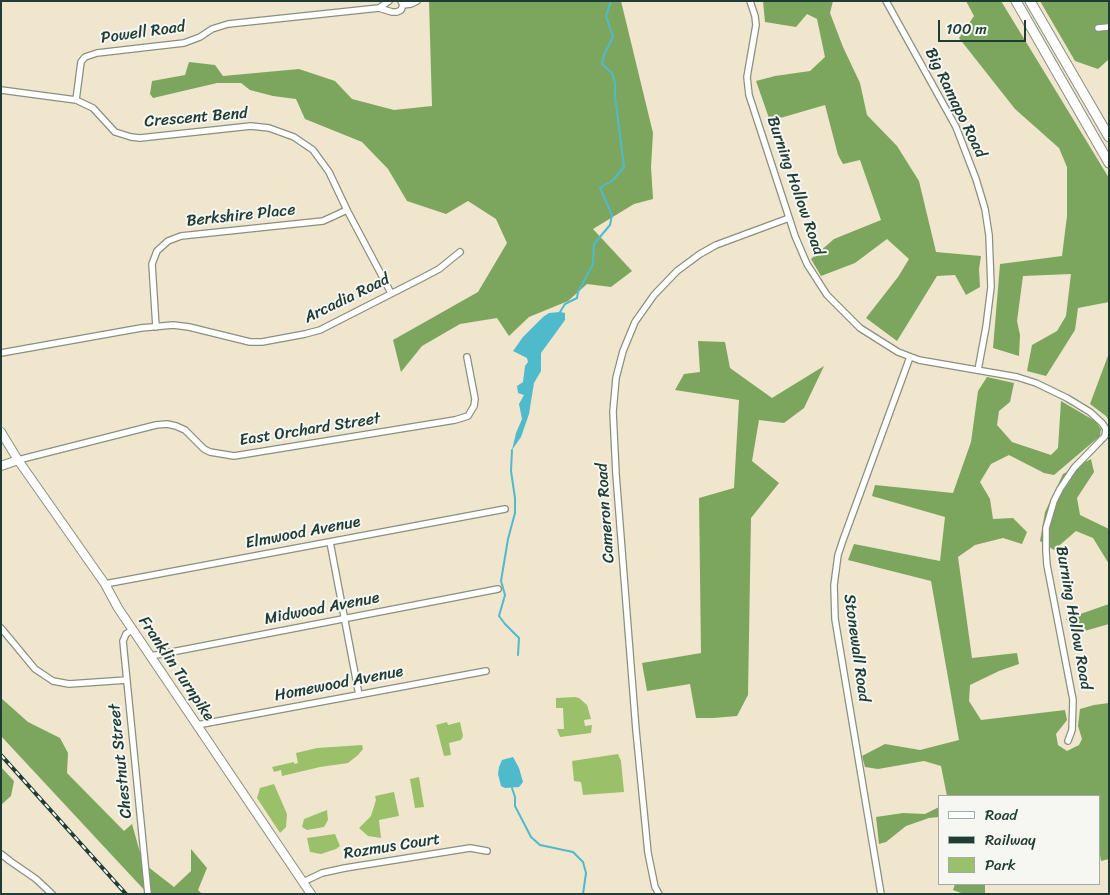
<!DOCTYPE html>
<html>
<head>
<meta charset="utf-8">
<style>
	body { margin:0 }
	#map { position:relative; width:1110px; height:895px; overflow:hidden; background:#f0e5cd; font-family:Sriracha,sans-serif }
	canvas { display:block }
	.frame { position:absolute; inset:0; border:2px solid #1f3d34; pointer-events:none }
	.legend { position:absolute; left:938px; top:795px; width:162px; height:90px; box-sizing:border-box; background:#f6f6f2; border:1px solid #a0aca6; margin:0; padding:6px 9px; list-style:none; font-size:15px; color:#1f3d34 }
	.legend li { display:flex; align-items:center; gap:10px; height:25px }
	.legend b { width:25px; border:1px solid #a0aca6 }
	.scale { position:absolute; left:938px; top:20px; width:88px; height:22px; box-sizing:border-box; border:2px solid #1f3d34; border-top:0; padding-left:6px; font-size:15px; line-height:18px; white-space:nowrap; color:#1f3d34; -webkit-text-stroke:4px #f6f6f2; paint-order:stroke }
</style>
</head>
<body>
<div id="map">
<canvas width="1110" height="895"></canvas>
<div class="frame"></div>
<ul class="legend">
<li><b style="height:6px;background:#fff"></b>Road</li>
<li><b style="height:6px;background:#1f3d34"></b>Railway</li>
<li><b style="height:14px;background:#9bc06a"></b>Park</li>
</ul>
<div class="scale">100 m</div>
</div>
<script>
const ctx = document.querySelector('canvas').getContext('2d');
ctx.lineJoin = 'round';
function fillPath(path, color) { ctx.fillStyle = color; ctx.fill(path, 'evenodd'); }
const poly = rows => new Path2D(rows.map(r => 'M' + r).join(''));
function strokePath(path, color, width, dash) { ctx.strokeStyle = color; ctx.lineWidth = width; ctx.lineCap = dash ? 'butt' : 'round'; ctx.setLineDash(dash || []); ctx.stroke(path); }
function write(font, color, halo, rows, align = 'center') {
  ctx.font = font + ' Sriracha,sans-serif'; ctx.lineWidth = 4; ctx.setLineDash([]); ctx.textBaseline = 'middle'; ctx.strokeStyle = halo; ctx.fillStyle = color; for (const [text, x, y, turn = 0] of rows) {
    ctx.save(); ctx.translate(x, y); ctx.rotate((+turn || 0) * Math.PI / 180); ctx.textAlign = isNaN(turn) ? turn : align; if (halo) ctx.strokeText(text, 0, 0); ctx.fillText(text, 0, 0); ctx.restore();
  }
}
fillPath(poly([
	[575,697,579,698,587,705,591,719,584,720,585,726,592,725,591,733,560,737,557,729,564,729,563,708,556,708,556,698],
	[447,722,448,725,460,722,463,736,461,740,449,743,451,755,444,756,436,725],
	[362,745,363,749,358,755,348,763,320,767,282,776,281,770,274,772,272,767,294,762,294,764,298,763,296,753,317,748],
	[618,754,621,761,624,792,583,795,581,782,574,781,572,761],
	[419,777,424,807,415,808,410,779],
	[274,784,287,814,286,827,280,833,257,798,260,788],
	[394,792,399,816,379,820,381,838,368,836,359,828,371,816,376,800,375,796],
	[327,810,328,820,324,827,307,830,302,827,304,819],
	[335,834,340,846,336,849,321,854,310,852,307,838]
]), '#9bc06a');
fillPath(poly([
	[429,1,621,1,653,133,651,167,653,199,634,204,593,229,632,271,611,287,587,284,568,301,529,317,509,336,497,318,460,324,422,346,401,372,393,340,478,292,507,243,496,219,468,201,446,214,407,201,388,169,362,142,305,119,296,99,273,96,250,90,241,83,217,83,153,98,150,94,152,81,185,75,189,62,215,65,223,76,299,69,335,81,352,99,394,110,432,106],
	[763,1,833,1,830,13,843,47,860,83,867,115,897,146,919,181,936,252,981,256,979,269,980,287,966,295,955,275,937,276,897,341,866,318,898,277,909,259,887,239,855,263,821,276,811,259,834,239,881,220,860,160,843,164,838,155,825,105,770,121,756,81,775,76,810,71,825,57,817,19,807,14,796,27,765,22],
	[966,1,1001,1,1109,178,1109,302,1078,308,1075,330,1046,376,1027,371,1032,345,1057,331,1066,316,1071,274,1023,276,1017,321,1020,335,1019,356,993,348,1000,264,1062,256,1067,216,1067,167,1059,148,1015,109,959,38,974,16],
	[1040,1,1109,1,1109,59,1098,69,1075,61],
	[698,341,725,342,730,368,772,398,824,366,804,408,784,423,759,420,752,461,779,483,751,518,748,695,737,716,713,718,696,718,690,684,647,691,642,663,701,653,699,498,734,488,739,400,675,390,684,374,700,372],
	[1109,353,1109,421,1106,416,1090,404],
	[987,377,1014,383,1010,402,999,411,997,425,1012,442,1051,455,1058,448,1061,401,1095,421,1101,429,1100,436,1054,475,1044,473,1009,455,991,464,980,482,990,499,993,519,1013,518,1027,532,1022,544,1003,538,975,545,958,557,972,658,1017,653,1019,664,999,671,970,685,969,701,981,720,1065,710,1067,720,1056,734,1058,745,1067,751,1079,745,1082,739,1078,726,1080,709,1094,705,1109,703,1109,859,1101,861,1099,849,1099,796,947,796,941,766,924,761,878,769,865,767,862,756,885,744,920,750,959,740,931,581,848,560,854,544,940,561,945,517,872,496,875,485,953,493,971,442,978,391],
	[1091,459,1094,472,1077,498,1080,515,1109,529,1109,564,1093,538,1076,531,1054,550,1040,541,1045,512,1063,474],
	[1109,604,1109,624,1074,634,1066,619],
	[1,698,28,722,60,738,68,753,67,773,124,831,132,824,143,863,174,887,191,871,191,849,207,868,198,890,202,894,148,894,1,736],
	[1,767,14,781,11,796,1,805],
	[939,807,939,817,929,818,906,826,886,842,879,844,876,817,903,813,925,814],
	[955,884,985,884,985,894,964,894,953,890]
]), '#7ca65e');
fillPath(poly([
	[560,312,565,313,565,320,541,353,541,371,534,383,529,414,521,437,512,450,516,433,522,419,519,404,524,395,518,393,517,386,523,382,525,366,528,362,527,358,513,351,523,337,543,317,549,313],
	[513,757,519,768,523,782,519,787,505,788,501,786,498,774,499,767,502,760]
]), '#4fbacc');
strokePath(poly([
	[560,312,565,304,577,298,578,292,593,264,594,244,610,225,612,215,600,188,613,180,624,167,615,96,615,83,612,73,602,64,604,55,613,37,606,16,611,1],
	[512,450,511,471,515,498,515,513,508,539,501,581,505,595,499,616,505,624,519,638,518,655],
	[512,788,515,797,515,806,531,837,540,845,573,852,583,862,586,873,583,894]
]), '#4fbacc', 2);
const minor = poly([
	[750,1,755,16,756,25,747,77,749,95,795,236,807,264,827,295,860,328,898,352,919,360,1017,377,1036,383,1067,398,1090,412,1102,423,1106,429,1105,436,1074,468,1060,489,1054,501,1046,528,1046,551,1047,565,1073,700,1072,730,1068,741],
	[886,1,956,127,976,179,985,209,989,235,991,287,986,327,978,370],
	[403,5,411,4,417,1],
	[379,8,389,1],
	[1098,28,1109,27],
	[1,90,76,100,93,108,115,132,131,137,140,138,251,126,269,128,294,137,313,150,329,172,347,210,391,293],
	[76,100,81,62,85,57,97,53,184,43,200,37,212,29,228,24,379,8,392,12,397,12,401,10,403,5,401,1],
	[156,327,152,264,157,251,168,241,181,236,323,221,347,210],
	[1,353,141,328,173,325,189,327,250,342,262,342,305,334,320,330,424,277,439,269,460,252],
	[18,460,156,425,167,424,176,426,185,430,204,449,210,452,234,456,455,420,468,416,474,406,475,399,467,357],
	[330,542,359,695],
	[105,584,505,509],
	[1,628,35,669,53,681,69,684,127,680],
	[133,629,126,634,123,641,148,894],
	[151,656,498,589],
	[197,725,486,671],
	[1,854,10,861,36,879,52,894],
	[303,882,322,873,345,868,470,848,487,851],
	[659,894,655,887,648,853,636,730,616,474,613,412,616,378,623,351,635,322,654,295,677,271,700,254,716,245,789,218],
	[881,894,835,619,834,585,838,555,843,540,910,357]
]);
const major = poly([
	[1,432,18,460,105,584,118,608,311,894],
	[1,466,18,460]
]);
const highway = poly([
	[1016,1,1109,163],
	[1030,1,1109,137]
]);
strokePath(minor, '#889180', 8);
strokePath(major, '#889180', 10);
strokePath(highway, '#889180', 11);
strokePath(minor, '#fff', 5.5);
strokePath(major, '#fff', 8);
strokePath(highway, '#fff', 9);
const rail = poly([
	[1,755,126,894]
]);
strokePath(rail, '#1f3d34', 4);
strokePath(rail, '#f6f6f2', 2, [5.5]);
write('16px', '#1f3d34', '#f6f6f2', [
	["Powell Road",143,33,-8],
	["Big Ramapo Road",955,103,64],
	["Crescent Bend",196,118,-5],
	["Burning Hollow Road",795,186,71],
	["Berkshire Place",241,216,-6],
	["Arcadia Road",347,299,-26],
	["East Orchard Street",310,430,-9],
	["Cameron Road",606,513,-94],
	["Elmwood Avenue",303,533,-11],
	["Midwood Avenue",322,609,-11],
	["Burning Hollow Road",1073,618,80],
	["Stonewall Road",856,648,82],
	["Franklin Turnpike",176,669,56],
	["Homewood Avenue",339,684,-11],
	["Chestnut Street",121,761,-96],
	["Rozmus Court",392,847,-9]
]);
</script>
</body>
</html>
